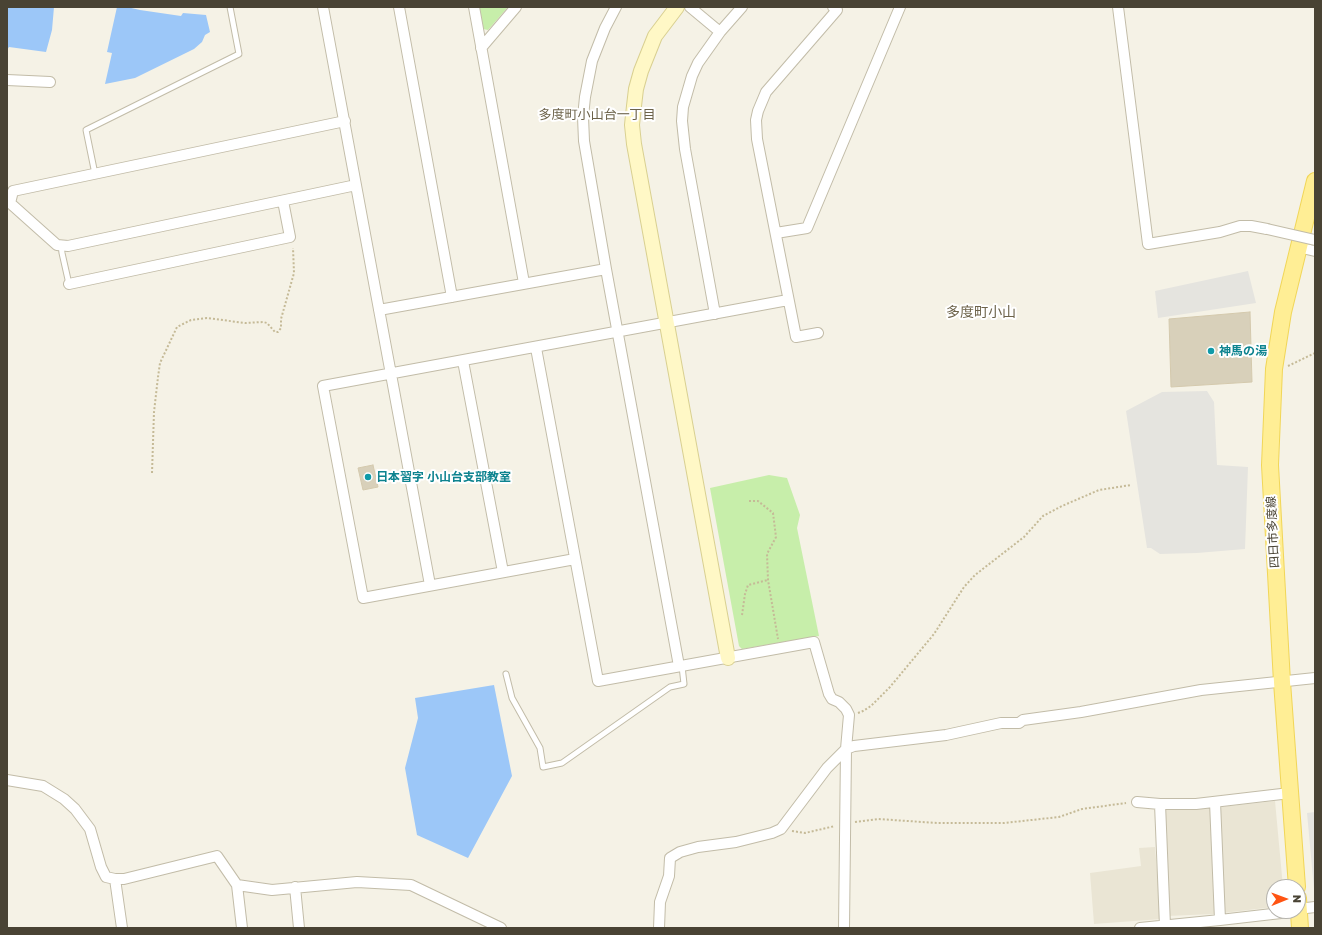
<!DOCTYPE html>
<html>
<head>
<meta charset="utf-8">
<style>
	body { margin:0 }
	#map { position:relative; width:1322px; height:935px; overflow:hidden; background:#f5f2e6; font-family:"Golos Text",sans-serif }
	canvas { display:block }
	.frame { position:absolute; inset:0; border:8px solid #494334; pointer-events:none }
	.north { position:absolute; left:1266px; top:879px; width:40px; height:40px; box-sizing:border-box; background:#fff; border:1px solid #b6b4ae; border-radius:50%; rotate:89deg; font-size:11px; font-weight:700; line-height:16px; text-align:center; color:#494334 }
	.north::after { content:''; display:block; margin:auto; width:14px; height:18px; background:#ff5413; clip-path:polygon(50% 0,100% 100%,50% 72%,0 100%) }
</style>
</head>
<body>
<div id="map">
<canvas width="1322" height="935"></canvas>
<div class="frame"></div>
<div class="north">N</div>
</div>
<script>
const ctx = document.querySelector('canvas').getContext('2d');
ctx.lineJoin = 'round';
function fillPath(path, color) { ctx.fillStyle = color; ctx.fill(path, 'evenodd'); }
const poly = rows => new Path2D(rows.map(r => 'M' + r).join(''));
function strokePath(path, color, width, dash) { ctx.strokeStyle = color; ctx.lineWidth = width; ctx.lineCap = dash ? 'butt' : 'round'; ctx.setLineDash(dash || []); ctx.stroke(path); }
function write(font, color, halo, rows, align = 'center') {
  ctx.font = font + ' "Golos Text","Noto Sans JP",sans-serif'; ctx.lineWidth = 4; ctx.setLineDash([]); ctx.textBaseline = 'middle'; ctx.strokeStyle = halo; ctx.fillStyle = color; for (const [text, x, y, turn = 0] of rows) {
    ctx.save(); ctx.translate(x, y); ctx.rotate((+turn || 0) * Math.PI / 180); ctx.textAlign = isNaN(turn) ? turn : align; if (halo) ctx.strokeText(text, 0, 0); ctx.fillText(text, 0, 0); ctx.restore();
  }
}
fillPath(poly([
	[1275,801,1283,887,1274,887,1274,907,1214,914,1167,916,1163,812,1168,808,1220,807],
	[1155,847,1161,919,1094,924,1090,873,1141,866,1139,848]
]), '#eae5d4');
fillPath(poly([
	[479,7,508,7,488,30,483,29],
	[769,475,787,478,800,515,797,528,819,636,742,649,739,646,710,488]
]), '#c7eeaa');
fillPath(poly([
	[1248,271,1256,303,1158,318,1155,291],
	[1207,391,1214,402,1217,465,1248,467,1245,549,1197,553,1160,554,1151,548,1147,548,1126,411,1162,392],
	[1315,812,1315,891,1314,889,1307,813]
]), '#e5e4df');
fillPath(poly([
	[7,7,54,7,52,30,46,52,9,47,7,50],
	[117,7,127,7,140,10,181,16,183,13,206,15,210,32,205,35,202,42,194,49,135,78,105,84,112,53,107,52],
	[494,685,512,776,468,858,417,835,405,768,418,718,415,698]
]), '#9cc7f8');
const building = poly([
	[1250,312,1252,382,1171,387,1169,319,1250,312],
	[373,465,378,487,363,490,358,468,373,465]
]);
fillPath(building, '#d8d0ba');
strokePath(building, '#d4c9ad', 1);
const lane = poly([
	[95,174,86,130,239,54,230,7],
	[61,245,62,253,69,284],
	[506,674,512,698,540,748,543,767,562,763,670,687,684,684,682,666]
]);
const street = poly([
	[323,7,430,585],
	[399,7,452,297],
	[474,7,524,283],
	[616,7,605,28,592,61,585,97,583,117,584,141,606,269,679,666],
	[690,7,720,32],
	[1118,7,1148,244,1220,232,1240,226,1251,226,1267,229],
	[481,48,516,7],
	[7,80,50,82],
	[345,121,13,191,10,203,57,245,68,246,356,185],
	[776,233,807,228,900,7],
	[1298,247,1315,251],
	[69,284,290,237,283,201],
	[379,310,606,269],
	[715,314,685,149,682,121,683,107,692,76,698,63,720,32,742,7],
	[818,333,796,337,757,139,756,120,758,111,766,92,837,10,833,7],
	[536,348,598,681,814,642,829,694,832,699,839,702,846,709,849,715,846,749,844,928],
	[463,361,503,572],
	[575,559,363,598,323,386,788,300],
	[7,780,43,786,64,799,75,809,90,829,101,867,106,877,115,879,124,879,217,856,237,885,272,890,357,882,411,885,501,928],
	[1137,802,1160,804,1196,804,1290,793],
	[1215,802,1220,920],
	[1160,804,1165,926],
	[115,879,122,928],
	[237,885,242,928],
	[295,887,299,928],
	[1298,909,1315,907],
	[659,928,660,902,669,876,670,858,680,852,698,847,736,842,772,833,781,829,827,768,846,749,854,746,946,735,1001,723,1019,723,1023,720,1081,712,1201,690,1315,678],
	[1140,928,1220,920,1281,913,1291,911]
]);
const secondary = poly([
	[677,7,655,36,641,71,636,89,634,106,632,125,634,144,728,658]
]);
const primary = poly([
	[1297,887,1282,682,1270,465,1274,369,1283,312,1315,181],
	[1298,898,1300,928]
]);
strokePath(lane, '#c2bca8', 7);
strokePath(street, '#c2bca8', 12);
strokePath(secondary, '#d9d091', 16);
strokePath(primary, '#f1d658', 18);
strokePath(poly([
	[1288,366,1315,353],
	[152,473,154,412,158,377,160,363,177,327,191,320,207,318,245,323,263,322,267,323,275,332,278,332,281,328,281,319,294,273,293,248],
	[749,501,758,501,773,513,776,537,767,554,768,580,778,639],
	[742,615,745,594,748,585,768,580],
	[858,713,863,711,871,706,890,687,934,634,964,587,975,575,1024,537,1043,516,1062,506,1099,490,1131,485],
	[855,822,878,819,937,823,1004,823,1059,817,1082,809,1126,803],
	[792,831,805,833,835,826]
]), '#c5ba97', 2, [2, 2]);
strokePath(lane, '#fff', 5);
strokePath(street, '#fff', 10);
strokePath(secondary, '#fff8c6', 14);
strokePath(primary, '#ffee95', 16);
const streetBridge = poly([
	[1267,229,1315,240]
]);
strokePath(streetBridge, '#c2bca8', 12, []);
strokePath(streetBridge, '#fff', 10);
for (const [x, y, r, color] of [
	[1211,351,4,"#0f9aa8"],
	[368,477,4,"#0f9aa8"]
]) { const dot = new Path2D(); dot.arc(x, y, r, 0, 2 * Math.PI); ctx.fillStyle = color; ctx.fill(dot); strokePath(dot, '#fff', 1.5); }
write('bold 12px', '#0d838f', '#fff', [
	["神馬の湯",1219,351],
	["日本習字 小山台支部教室",376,477]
], 'left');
write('12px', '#494334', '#fff', [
	["四日市多度線",1273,532,-93]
]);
write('13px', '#6d634a', '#fff', [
	["多度町小山台一丁目",597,115]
]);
write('14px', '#6d634a', '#fff', [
	["多度町小山",981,313]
]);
</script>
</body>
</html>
